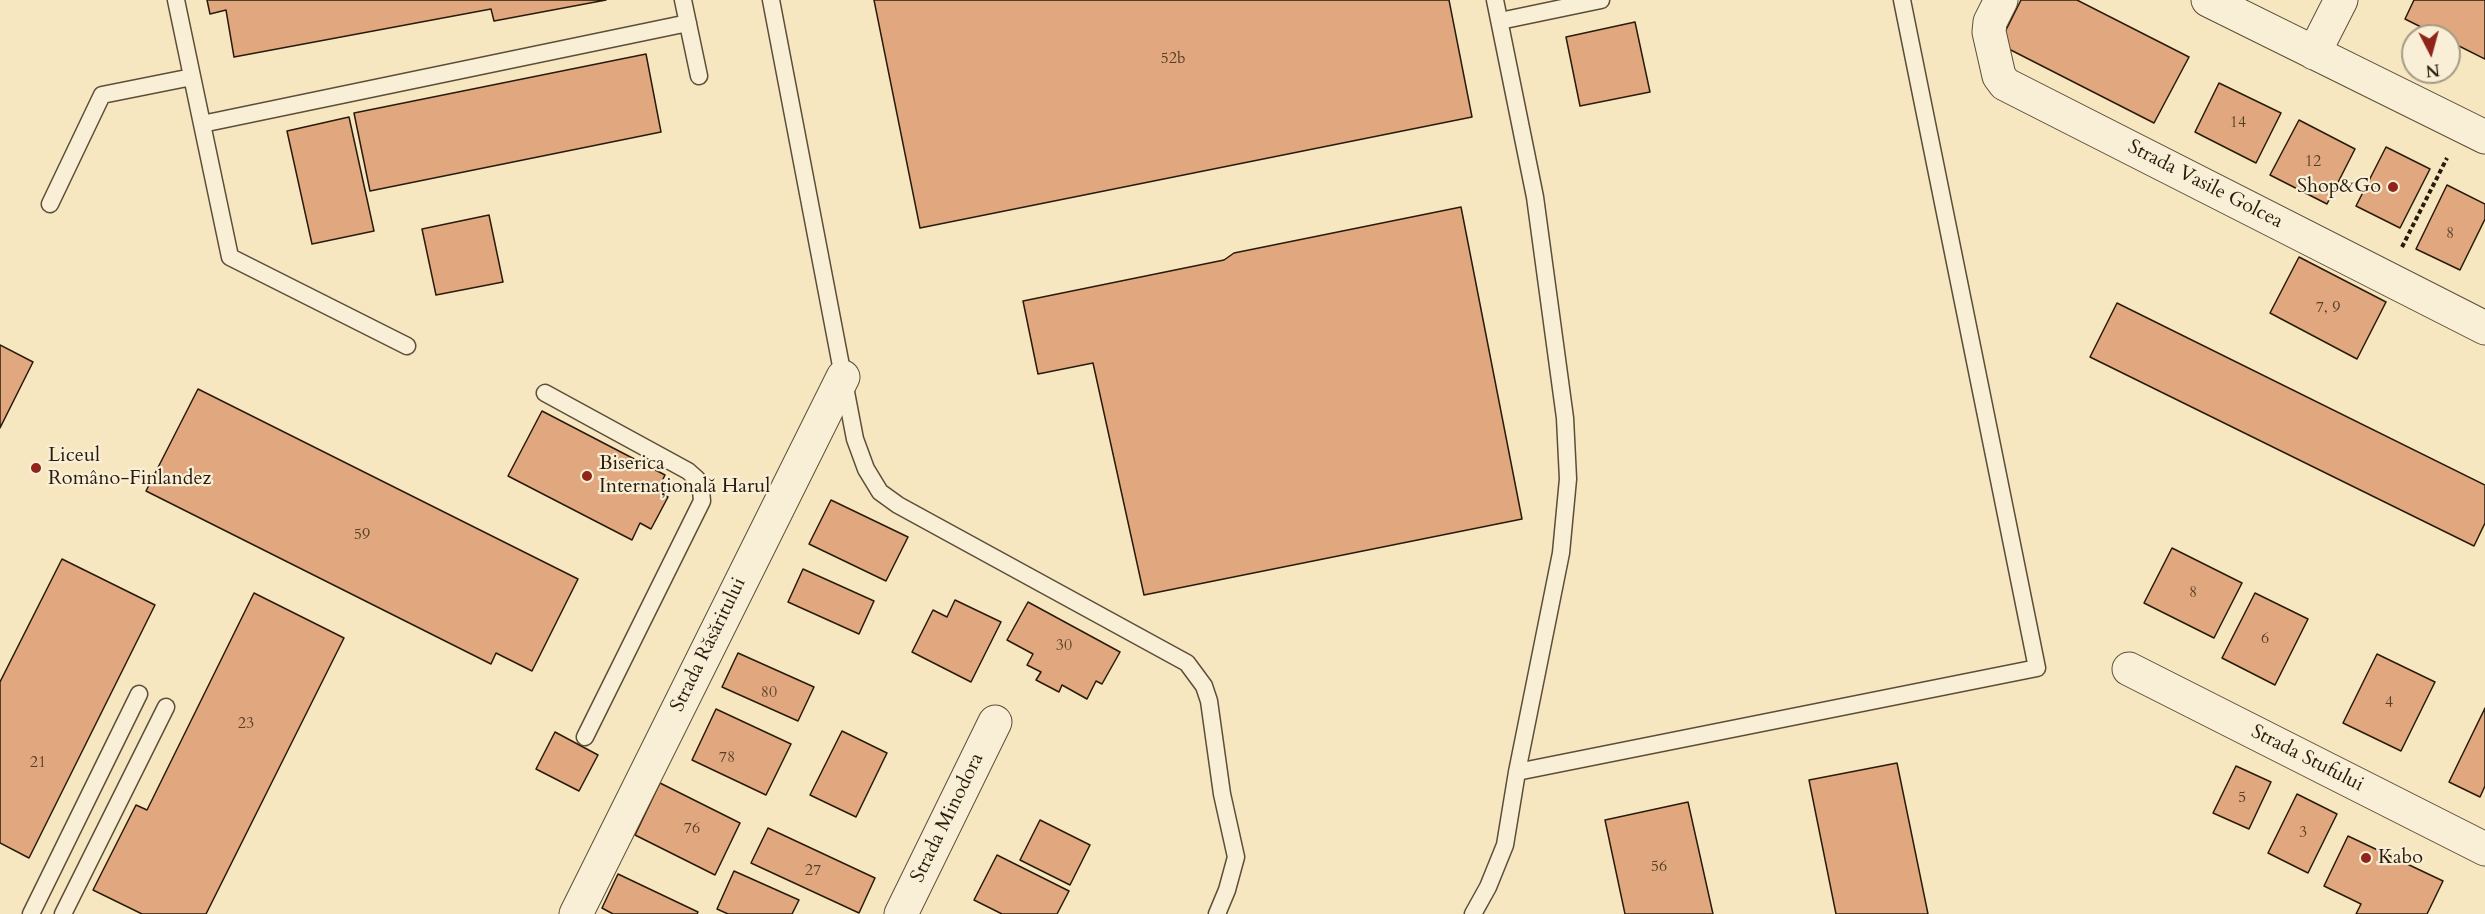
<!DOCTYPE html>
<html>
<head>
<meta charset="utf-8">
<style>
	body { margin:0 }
	#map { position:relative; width:2485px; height:914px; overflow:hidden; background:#f6e7c1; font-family:Cardo,serif }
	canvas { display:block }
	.north { position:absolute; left:2401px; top:24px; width:60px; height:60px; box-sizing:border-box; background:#f9efd7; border:2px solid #a59a85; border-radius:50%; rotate:174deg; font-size:16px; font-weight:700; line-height:24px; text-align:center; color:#281b0b }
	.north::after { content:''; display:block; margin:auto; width:21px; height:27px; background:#8f2418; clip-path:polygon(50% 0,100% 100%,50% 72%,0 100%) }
</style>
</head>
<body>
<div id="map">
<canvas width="2485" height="914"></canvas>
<div class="north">N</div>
</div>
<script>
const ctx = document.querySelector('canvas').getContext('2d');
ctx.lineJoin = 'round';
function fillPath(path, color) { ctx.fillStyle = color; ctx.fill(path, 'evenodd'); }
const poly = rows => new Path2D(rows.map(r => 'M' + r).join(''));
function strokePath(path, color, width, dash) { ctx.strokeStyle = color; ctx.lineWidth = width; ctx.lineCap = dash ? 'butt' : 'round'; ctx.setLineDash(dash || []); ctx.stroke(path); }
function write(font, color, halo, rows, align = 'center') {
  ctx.font = font + ' Cardo,serif'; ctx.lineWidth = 4.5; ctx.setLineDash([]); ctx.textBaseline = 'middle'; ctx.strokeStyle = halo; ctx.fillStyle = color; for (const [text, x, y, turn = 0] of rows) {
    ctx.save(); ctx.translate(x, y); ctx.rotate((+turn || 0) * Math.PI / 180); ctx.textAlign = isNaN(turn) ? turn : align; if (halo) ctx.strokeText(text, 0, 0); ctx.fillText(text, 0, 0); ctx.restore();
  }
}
const building = poly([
	[207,0,606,0,494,21,491,9,234,57,226,10,210,14,207,0],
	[874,0,1449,0,1472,117,920,228,874,0],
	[2021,0,2077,0,2189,57,2154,123,1999,44,2021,0],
	[2414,0,2485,0,2485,59,2449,41,2449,36,2439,36,2405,19,2414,0],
	[1635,22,1650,92,1580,106,1566,37,1635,22],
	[646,54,661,132,370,191,354,113,646,54],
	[2219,83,2281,113,2256,163,2195,132,2219,83],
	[349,117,374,231,312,244,287,131,349,117],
	[2299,120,2355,149,2327,204,2270,175,2299,120],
	[2386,147,2430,169,2400,228,2356,206,2386,147],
	[2447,185,2485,204,2485,219,2460,270,2416,249,2447,185],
	[1461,207,1522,519,1144,595,1093,363,1038,374,1023,301,1224,260,1234,253,1461,207],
	[489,215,503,282,436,295,422,229,489,215],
	[2299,257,2386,302,2357,359,2270,313,2299,257],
	[2117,303,2485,485,2485,523,2474,546,2090,357,2117,303],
	[0,345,33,362,0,428,0,345],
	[198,389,578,579,532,671,496,653,491,664,146,491,198,389],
	[542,411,665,475,657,491,668,497,651,529,640,523,632,540,508,476,542,411],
	[831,500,908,537,886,581,809,544,831,500],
	[2172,548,2242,583,2214,638,2144,603,2172,548],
	[62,559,155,605,29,858,0,843,0,682,62,559],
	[803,569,874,601,859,634,788,602,803,569],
	[254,593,344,638,206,914,142,914,93,890,136,805,147,810,254,593],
	[2255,593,2308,619,2275,685,2222,658,2255,593],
	[955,600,1001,622,971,682,912,652,933,610,947,617,955,600],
	[1028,602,1120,652,1102,684,1096,681,1087,699,1062,685,1059,692,1036,680,1041,672,1027,665,1033,654,1007,640,1028,602],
	[738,653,814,687,798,721,722,687,738,653],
	[2377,654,2435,682,2401,751,2343,723,2377,654],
	[2485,708,2485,786,2480,797,2449,782,2485,708],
	[716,709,791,744,766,795,692,760,716,709],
	[842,731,887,753,856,817,810,795,842,731],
	[555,732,598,755,579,791,536,769,555,732],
	[1897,763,1928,914,1836,914,1809,780,1897,763],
	[2236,766,2271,782,2249,829,2213,813,2236,766],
	[660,783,740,823,715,875,635,835,660,783],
	[2297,794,2337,814,2308,873,2268,853,2297,794],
	[1688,802,1713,914,1625,914,1605,820,1688,802],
	[1040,820,1090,845,1070,885,1020,860,1040,820],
	[768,828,875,878,859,913,751,863,768,828],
	[2348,836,2443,881,2427,914,2356,914,2361,904,2324,886,2348,836],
	[997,855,1069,891,1057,914,1002,914,974,900,997,855],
	[734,871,799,900,792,914,728,914,717,909,734,871],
	[618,874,698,912,697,914,613,914,602,908,618,874]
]);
fillPath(building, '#e1a87f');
strokePath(building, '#281b0b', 1.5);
const lane = poly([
	[176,0,202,124,688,23],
	[683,0,699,76],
	[771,0,855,439,866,469,880,492,898,505,1187,663,1204,686,1209,701,1222,794,1236,857,1227,890,1217,914],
	[1500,21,1601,0],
	[202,124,230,257,407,346],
	[50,204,102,95,192,77],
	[545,393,688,471,697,479,701,490,702,501,585,737],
	[1517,772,2037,668,1902,0],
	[31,914,139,694],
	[63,914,166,707],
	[1473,914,1488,887,1505,845,1517,772,1561,553,1568,479,1565,418,1535,197,1495,0]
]);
const street = poly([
	[2001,0,1990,22,1989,32,1999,76,2005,84,2485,328],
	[2208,0,2485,137],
	[2314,53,2341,0],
	[2129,669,2485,849],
	[576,914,843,377],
	[901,914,995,722]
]);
strokePath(lane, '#5c4e38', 19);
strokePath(street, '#5c4e38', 35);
strokePath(poly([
	[2402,247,2447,158]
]), '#281b0b', 4, [4.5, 3]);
strokePath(lane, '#f9efd7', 16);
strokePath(street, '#f9efd7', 33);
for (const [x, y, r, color] of [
	[2393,187,6,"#8f2418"],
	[36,468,6,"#8f2418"],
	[587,476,6,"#8f2418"],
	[2366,858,6,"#8f2418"]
]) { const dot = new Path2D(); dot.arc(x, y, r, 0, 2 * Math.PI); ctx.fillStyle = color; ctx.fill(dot); strokePath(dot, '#f9efd7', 2); }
write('16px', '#563e28', null, [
	["52b",1173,59],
	["14",2238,123],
	["12",2313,162],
	["8",2450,234],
	["7, 9",2328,308],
	["59",362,535],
	["8",2193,593],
	["6",2265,639],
	["30",1064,646],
	["80",769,693],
	["4",2389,703],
	["23",246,724],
	["78",727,758],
	["21",38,763],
	["5",2242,798],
	["76",692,829],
	["3",2303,833],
	["56",1659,867],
	["27",813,871]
]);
write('20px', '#281b0b', '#f9efd7', [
	["Strada Vasile Golcea",2205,185,27],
	["Strada Răsăritului",709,645,-64],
	["Strada Stufului",2307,759,27],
	["Strada Minodora",948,818,-64]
]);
write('20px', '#281b0b', '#f9efd7', [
	["Shop&Go",2381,187,"right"],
	["Liceul",48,456],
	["Româno-Finlandez",48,479],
	["Biserica",599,464],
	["Internațională Harul",599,487],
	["Kabo",2378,858]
], 'left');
</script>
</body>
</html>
